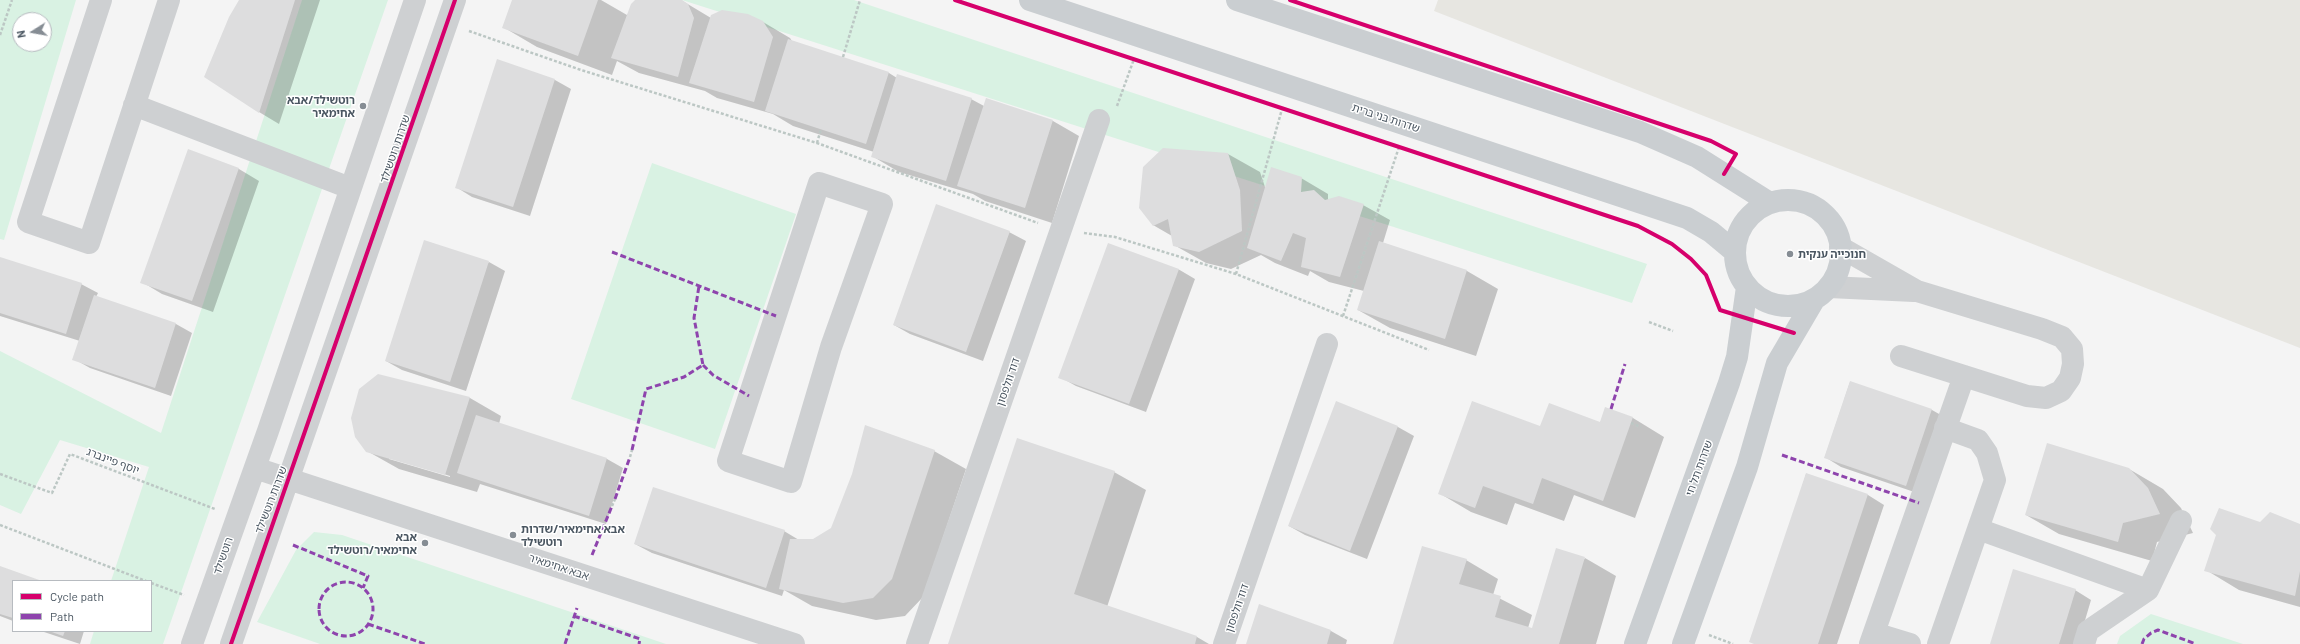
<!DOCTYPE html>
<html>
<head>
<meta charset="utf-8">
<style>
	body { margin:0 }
	#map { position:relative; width:2300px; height:644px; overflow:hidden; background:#f4f4f4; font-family:Barlow,sans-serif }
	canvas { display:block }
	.legend { position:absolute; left:12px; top:580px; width:140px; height:52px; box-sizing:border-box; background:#fff; border:1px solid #b7bbc0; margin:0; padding:5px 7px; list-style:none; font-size:12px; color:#4a5661 }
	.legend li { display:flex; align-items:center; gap:8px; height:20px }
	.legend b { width:20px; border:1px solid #b7bbc0 }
	.north { position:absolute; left:12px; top:12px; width:40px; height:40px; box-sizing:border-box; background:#fff; border:1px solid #b7bbc0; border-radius:50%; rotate:259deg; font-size:11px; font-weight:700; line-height:16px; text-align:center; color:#4a5661 }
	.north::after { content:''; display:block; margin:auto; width:14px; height:18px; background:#868d94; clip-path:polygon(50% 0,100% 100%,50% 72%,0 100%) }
</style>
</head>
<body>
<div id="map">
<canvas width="2300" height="644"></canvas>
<ul class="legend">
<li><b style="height:5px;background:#d6006c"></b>Cycle path</li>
<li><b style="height:5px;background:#8e44ad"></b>Path</li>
</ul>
<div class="north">N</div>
</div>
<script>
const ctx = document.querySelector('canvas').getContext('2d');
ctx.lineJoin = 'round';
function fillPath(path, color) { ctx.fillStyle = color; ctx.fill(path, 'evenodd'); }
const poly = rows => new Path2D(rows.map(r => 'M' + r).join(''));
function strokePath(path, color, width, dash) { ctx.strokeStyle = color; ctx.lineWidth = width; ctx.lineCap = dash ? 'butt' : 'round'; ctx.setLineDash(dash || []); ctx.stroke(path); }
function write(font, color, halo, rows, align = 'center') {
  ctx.font = font + ' Barlow,"Noto Sans Hebrew",sans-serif'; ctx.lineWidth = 3; ctx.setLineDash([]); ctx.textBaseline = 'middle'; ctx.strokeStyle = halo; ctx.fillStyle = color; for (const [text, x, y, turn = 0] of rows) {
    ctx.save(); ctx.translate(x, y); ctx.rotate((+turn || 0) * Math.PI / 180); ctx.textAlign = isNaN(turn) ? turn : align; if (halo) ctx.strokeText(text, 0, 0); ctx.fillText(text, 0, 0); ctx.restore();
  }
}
fillPath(poly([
	[0,0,76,0,4,240,0,239],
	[20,20,44,20,44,44,20,44],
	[302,0,388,0,163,644,90,644,94,631,151,631,151,581,111,581,149,467,60,440,21,514,0,505,0,351,161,433],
	[682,0,854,0,1647,264,1632,303],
	[652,163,796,214,715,449,571,399],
	[314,532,342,535,666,644,320,644,257,622,296,550],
	[2151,614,2243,644,2117,644,2120,636]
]), '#d9f2e3');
fillPath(poly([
	[1438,0,2300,0,2300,348,1434,11]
]), '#e7e6e1');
fillPath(poly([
	[240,0,320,0,279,124,259,112],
	[513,0,601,0,627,15,637,0,681,0,711,18,763,22,790,38,792,41,889,73,897,78,971,99,984,106,1053,121,1079,136,1052,223,985,201,973,194,899,172,872,156,874,152,793,126,773,114,717,98,705,91,639,73,617,61,612,75,537,47,503,27],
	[498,61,555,80,571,89,530,216,472,197,456,187],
	[188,151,239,169,259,181,213,312,162,294,142,282],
	[1228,154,1260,172,1266,190,1301,178,1328,194,1328,199,1330,200,1363,205,1390,220,1383,243,1467,271,1498,289,1476,356,1390,328,1358,310,1364,291,1329,282,1310,271,1308,276,1275,263,1261,255,1231,269,1206,263,1174,245,1172,236,1153,225],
	[1009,232,1026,241,983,361,910,334,894,325],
	[0,258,81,284,98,293,96,297,176,324,192,333,171,396,90,368,74,359,80,341,0,316],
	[489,262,505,271,466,391,402,370,386,361],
	[1178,269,1195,279,1146,412,1076,386,1060,377],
	[378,375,470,398,501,416,499,424,607,459,623,468,606,524,480,484,477,492,399,469,367,451],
	[389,457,450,476,450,477,389,459],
	[1850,382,1932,410,1948,419,1923,495,1841,467,1825,457],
	[1336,403,1398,427,1414,436,1367,559,1305,535,1289,526],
	[1606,408,1633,418,1664,437,1635,518,1574,495,1564,521,1515,503,1507,525,1471,512,1439,493,1541,427,1600,423],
	[934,451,966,469,923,597,905,616,876,620,812,606,784,590,782,596,652,553,635,544,784,531,799,540,814,540,832,529],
	[2129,469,2163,489,2181,508,2193,533,2157,542,2152,561,2059,534,2026,515],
	[1114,472,1146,490,1107,607,1197,637,1209,644,949,644],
	[1806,474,1868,495,1884,505,1837,644,1754,644],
	[2260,523,2300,525,2300,607,2239,590,2206,570],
	[1585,558,1616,576,1596,644,1394,644,1466,560,1498,579,1493,595,1532,615,1528,628,1533,629],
	[0,570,40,581,13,581,13,621,0,616],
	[2075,590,2091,600,2078,644,1991,644],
	[1260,605,1331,631,1347,640,1346,644,1247,644],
	[41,631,84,631,80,644]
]), '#0003');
fillPath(poly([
	[239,0,295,0,259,113,204,77,229,17],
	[512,0,598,0,578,56,502,28],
	[635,0,682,0,688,4,694,18,678,77,611,58,631,4],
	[722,10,748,14,763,21,773,37,754,102,689,83,711,15],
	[788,39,889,72,866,144,765,111],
	[497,59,555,79,513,207,455,188],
	[897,74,972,98,946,181,871,157],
	[986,98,1053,120,1025,208,957,186],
	[1163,148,1228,153,1240,190,1242,231,1199,252,1173,246,1168,219,1153,226,1139,208,1143,167],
	[188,149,239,168,192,301,140,283],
	[1271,167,1302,177,1301,192,1314,190,1325,200,1339,196,1364,204,1340,277,1301,267,1306,238,1293,233,1281,261,1247,248],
	[936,204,1010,231,966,352,893,325],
	[424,240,489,261,450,382,385,361],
	[1379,241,1467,270,1445,339,1357,310],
	[1108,243,1179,269,1129,404,1058,378],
	[0,257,82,283,66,334,0,313],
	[94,295,176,323,155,388,72,360],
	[378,374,470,397,445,475,366,452,355,437,351,418,359,389],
	[1850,381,1932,409,1906,486,1824,458],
	[1336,401,1398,426,1350,551,1288,526],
	[1472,401,1540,426,1549,403,1600,422,1605,407,1633,417,1603,501,1542,478,1533,504,1483,486,1475,508,1438,494],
	[476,415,607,458,589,516,457,473],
	[865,425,935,450,892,579,873,598,843,603,779,589,790,539,813,539,831,528,852,474],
	[1017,438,1115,471,1074,594,1197,636,1195,644,948,644],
	[2047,443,2129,468,2148,488,2160,514,2123,523,2118,542,2025,515],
	[1806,473,1868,494,1818,644,1754,644,1749,642],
	[653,487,785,530,766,588,634,544],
	[2219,508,2260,522,2270,512,2300,524,2300,571,2295,596,2204,571,2216,535,2210,529],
	[1422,546,1467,559,1459,584,1501,596,1495,617,1532,628,1556,548,1585,557,1559,644,1393,644],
	[0,566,42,581,13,581,13,618,0,614],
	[2013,569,2076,589,2059,644,1990,644],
	[1259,604,1331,630,1327,644,1246,644],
	[49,631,65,631,63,636]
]), '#ddddde');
strokePath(poly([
	[469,31,581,70,817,143,1038,223],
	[0,35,12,0],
	[843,57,860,0],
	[1117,106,1134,59],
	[817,143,821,129],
	[1084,233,1115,237,1236,274,1429,350],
	[1236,274,1282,109],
	[1343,316,1399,147],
	[1649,322,1673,331],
	[1631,423,1641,427],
	[630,457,632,450],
	[0,474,52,493,70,454,215,509],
	[612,506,615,499],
	[0,525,146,581],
	[151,583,184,595],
	[1709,635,1733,644]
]), '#bcc7c4', 2.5, [3, 2]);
strokePath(poly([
	[101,0,28,222,89,243,169,0],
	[134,105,350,188],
	[819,183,882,204,831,347,791,482,728,461,819,183],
	[1840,247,1917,291,2042,329,2062,337,2072,349,2073,364,2070,378,2061,391,2046,398,2027,396,1901,356],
	[1829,287,1914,291],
	[255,468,794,644],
	[1978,529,2148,590],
	[1874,633,1910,644],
	[192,644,268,431,415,0],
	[231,644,455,0],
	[917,644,1099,120],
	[1224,644,1327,344],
	[1870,644,1964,376],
	[1938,644,1995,480,1987,453,1978,440,1945,428],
	[2084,644,2088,631,2148,590,2181,521]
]), '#ced0d2', 22);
strokePath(poly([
	[1030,0,1687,218,1711,232,1735,252],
	[1237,0,1640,132,1697,157,1770,203],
	'1735 253a53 53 0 1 1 106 0a53 53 0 1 1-106 0Z',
	[1635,644,1729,383,1737,357,1747,287],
	[1683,644,1747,467,1777,363,1814,300]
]), '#caced1', 22);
strokePath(poly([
	[612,252,776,316],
	[703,365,713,375,749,396],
	[1611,409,1625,364],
	[632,450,646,389,684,377,703,365,694,318,699,286],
	[1782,455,1919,503],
	[615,499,630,457],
	[293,545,368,576,363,588],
	[592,555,612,506],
	'319 609a27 27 0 1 1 54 0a27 27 0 1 1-54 0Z',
	[574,616,640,639,639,644],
	[368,624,425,644],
	[565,644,577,608],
	[2142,644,2144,639,2151,633,2158,630,2196,644]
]), '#8e44ad', 3, [6, 3]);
strokePath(poly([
	[955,0,1638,226,1672,244,1691,259,1706,275,1720,310,1794,333],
	[1290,0,1711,141,1736,154,1724,174],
	[231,644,455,0]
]), '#d6006c', 4);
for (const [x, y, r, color] of [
	[363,106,4,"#868d94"],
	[1790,254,4,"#868d94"],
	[513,535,4,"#868d94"],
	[425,543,4,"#868d94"]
]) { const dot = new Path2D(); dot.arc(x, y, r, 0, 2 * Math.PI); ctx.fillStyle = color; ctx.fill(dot); strokePath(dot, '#fff', 1.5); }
write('bold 11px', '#4a5661', '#fff', [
	["רוטשילד/אבא",355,100],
	["אחימאיר",355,113],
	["חנוכייה ענקית",1798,254,"left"],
	["אבא אחימאיר/שדרות",521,529,"left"],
	["רוטשילד",521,542,"left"],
	["אבא",417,537],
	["אחימאיר/רוטשילד",417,550]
], 'right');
write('11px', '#4a5661', '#fff', [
	["שדרות בני ברית",1386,118,18],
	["שדרות רוטשילד",395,149,-71],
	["דוד וולפסון",1008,382,-71],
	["יוסף פיינברג",113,461,21],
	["שדרות תל חי",1699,468,-70],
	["שדרות רוטשילד",271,500,-69],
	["רוטשילד",223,556,-71],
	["אבא אחימאיר",559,567,18],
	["דוד וולפסון",1237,608,-71]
]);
</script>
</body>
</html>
